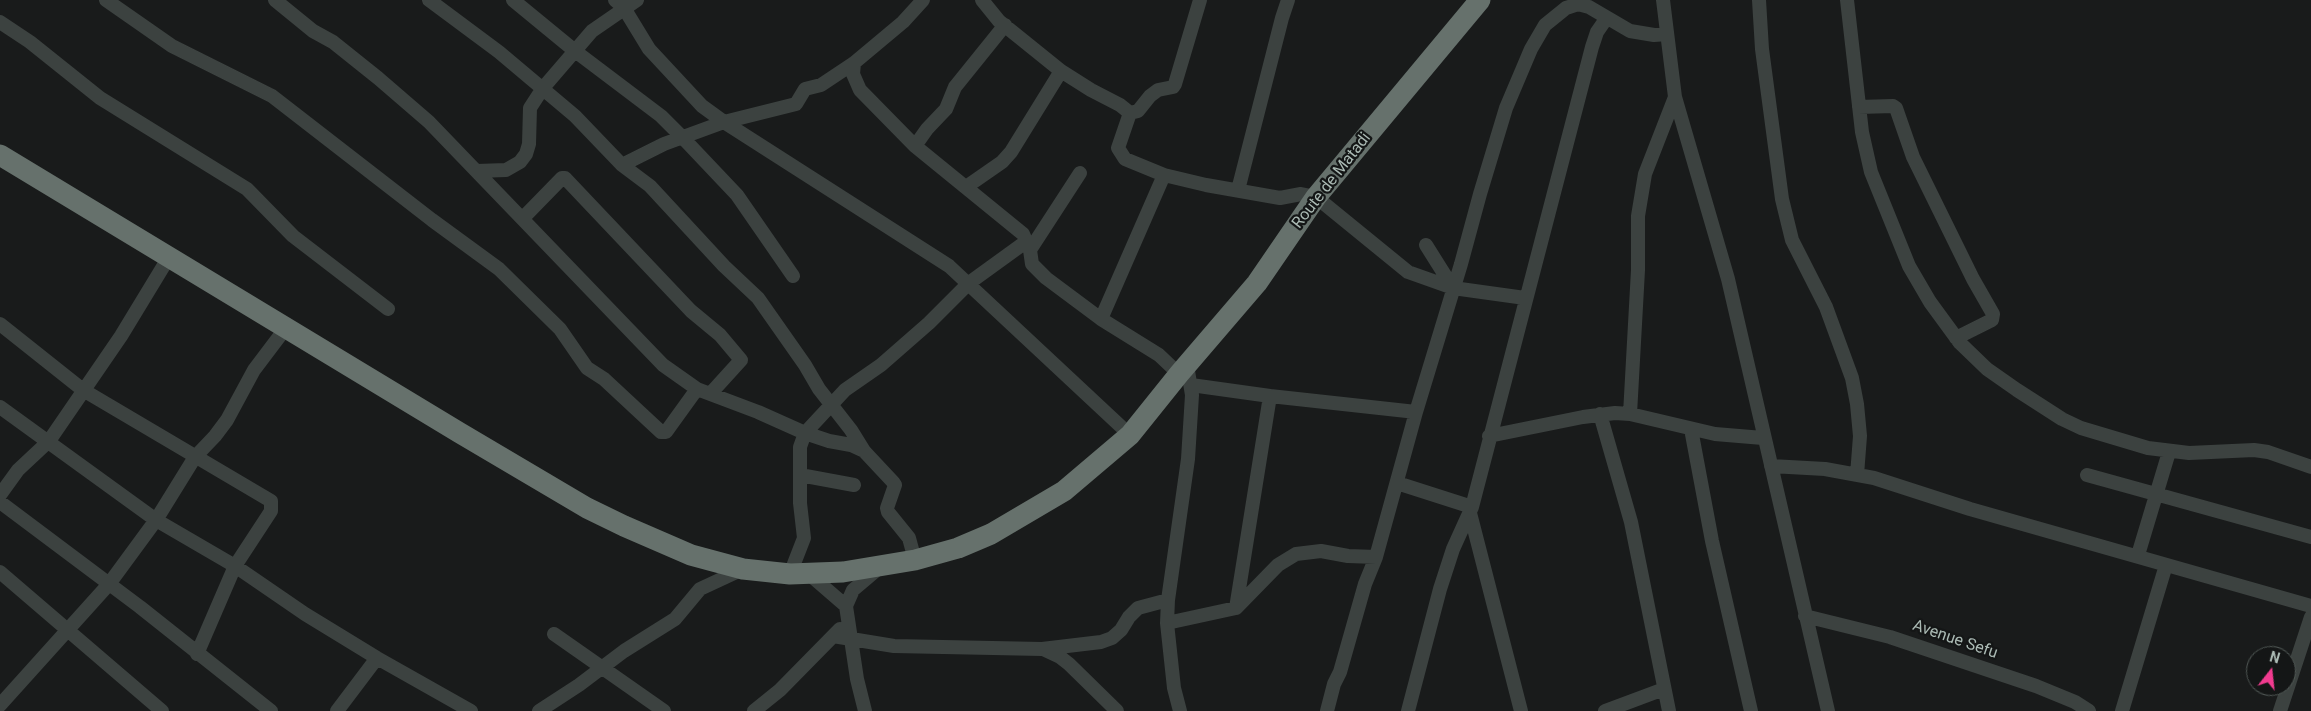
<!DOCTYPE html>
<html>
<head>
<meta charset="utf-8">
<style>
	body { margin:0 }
	#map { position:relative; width:2311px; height:711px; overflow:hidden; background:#191b1b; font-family:Roboto,sans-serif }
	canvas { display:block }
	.north { position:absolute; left:2246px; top:646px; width:50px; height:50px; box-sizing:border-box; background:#141616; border:1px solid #505855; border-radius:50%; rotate:16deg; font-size:14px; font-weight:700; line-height:20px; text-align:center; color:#abbab4 }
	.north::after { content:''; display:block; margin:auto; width:18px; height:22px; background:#f13b8f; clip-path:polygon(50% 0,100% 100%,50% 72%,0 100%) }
</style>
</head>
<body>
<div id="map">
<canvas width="2311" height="711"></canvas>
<div class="north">N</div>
</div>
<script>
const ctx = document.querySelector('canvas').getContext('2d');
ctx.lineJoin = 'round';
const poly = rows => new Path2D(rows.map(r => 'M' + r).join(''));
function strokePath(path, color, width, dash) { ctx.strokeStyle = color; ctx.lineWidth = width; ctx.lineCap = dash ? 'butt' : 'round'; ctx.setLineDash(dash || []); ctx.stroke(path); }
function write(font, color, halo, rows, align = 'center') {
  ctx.font = font + ' Roboto,sans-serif'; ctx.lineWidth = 4.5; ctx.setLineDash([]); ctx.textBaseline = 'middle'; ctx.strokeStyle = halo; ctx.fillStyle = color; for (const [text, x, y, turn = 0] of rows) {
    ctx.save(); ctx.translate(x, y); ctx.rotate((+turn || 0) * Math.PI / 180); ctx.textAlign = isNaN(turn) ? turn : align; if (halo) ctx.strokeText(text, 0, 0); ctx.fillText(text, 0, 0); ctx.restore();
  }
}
strokePath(poly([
	[106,0,172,46,272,96,432,220,499,269,560,329,587,368,604,379,661,432,666,432,671,425,697,389],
	[275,0,313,31,333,42,378,78,429,122,663,365,697,389,758,412,805,433,829,441,851,445,864,451],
	[429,0,499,52,575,116,622,165,650,186,724,266,758,298,805,365,819,389,851,430,864,451,893,482,895,485,887,508,888,512,909,538,915,560],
	[513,0,575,51,661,116,683,138,737,195,793,276],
	[615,0,624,8,649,49,702,106,724,122,949,266,1130,435],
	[982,0,999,21,1061,71,1091,90,1120,105,1130,113,1118,148,1125,159,1164,175,1206,185,1280,198,1301,194,1316,197,1408,272,1453,288,1525,298],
	[1663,0,1675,97,1728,279,1828,711],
	[1759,0,1762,49,1782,199,1792,240,1826,307,1852,378,1857,404,1860,436,1857,475],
	[1847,0,1862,132,1871,172,1909,266,1930,302,1960,343,1987,369,2017,390,2062,419,2081,428,2148,448,2189,453,2254,450,2268,452,2311,467],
	[0,22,30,42,100,98,247,189,293,236,388,309],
	[854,63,853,74,860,90,915,146,1023,234,1030,250,1032,264,1046,278,1101,319,1159,355,1179,374],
	[1859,107,1893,106,1896,108,1913,157,1973,279,1993,314,1992,320,1956,338],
	[1130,113,1138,111,1150,96,1158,90,1173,87,1175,84,1200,0],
	[915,146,927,129,946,109,955,87,1005,25],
	[622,165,664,144,724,122,796,104,805,89,821,85,854,63,903,22,923,0],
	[477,171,506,170,520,162,526,154,529,144,530,108,543,88,592,31,637,0],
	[966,187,1002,162,1011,152,1061,71],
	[1238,190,1282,18,1288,0],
	[523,218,562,178,565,178,691,311,720,335,741,360,711,393],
	[1426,245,1453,288],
	[1030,250,1080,173],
	[1101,319,1164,175],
	[0,324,83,390,271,501,271,511,235,566,197,654],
	[1191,385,1270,396,1416,412],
	[0,407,156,520,235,566,305,614,377,658,471,711],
	[1600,414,1631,522,1669,711],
	[1630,414,1638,270,1638,216,1645,174,1675,97],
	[1691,429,1712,541,1751,711],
	[1489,436,1583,417,1615,413,1630,414,1715,434,1763,438],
	[1771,466,1825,469,1874,478,1970,509,2311,606],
	[800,475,854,485],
	[2087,475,2311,537],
	[1397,483,1472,507],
	[0,495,18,470,49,441,121,336,169,257],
	[0,502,140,607,271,711],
	[1470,513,1521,711],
	[2138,555,2169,452],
	[0,572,162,711],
	[790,574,804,538,800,503,800,447,805,433,845,390,881,365,929,323,969,283,1027,241],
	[809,574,846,606],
	[1236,608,1270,396],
	[1805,616,1890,637,2036,686,2075,702,2089,711],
	[1167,623,1236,608,1278,565,1296,554,1321,551,1348,556,1376,557],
	[554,634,664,711],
	[833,636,894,646,1042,649,1101,642,1112,638,1121,630,1129,617,1138,608,1168,600],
	[1043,649,1060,657,1069,664,1117,711],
	[0,705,109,584,156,520,195,457,215,436,227,420,254,370,285,329],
	[337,711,377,658],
	[539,711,579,685,624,651,675,619,700,589,743,569],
	[754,711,780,690,840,629],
	[865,711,857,679,846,606,853,590,879,568],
	[1180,711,1174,688,1167,623,1168,600,1188,459,1192,395,1187,365],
	[1327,711,1334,684,1340,672,1365,584,1376,557,1416,412,1461,264,1480,194,1506,108,1531,49,1545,25,1566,8,1578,4,1589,7,1630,31,1654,35,1667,34],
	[1408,711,1440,589,1453,549,1472,507,1592,47,1597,32,1606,19],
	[1605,711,1664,689],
	[2122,711,2166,565],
	[2280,711,2311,617]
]), '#3c4240', 14);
strokePath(poly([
	[0,155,460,433,587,508,624,526,691,555,743,569,790,574,843,572,915,560,958,548,991,534,1064,491,1130,435,1179,374,1257,283,1316,197,1480,0]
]), '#66716c', 21);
write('16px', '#abbab4', '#141616', [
	["Route de Matadi",1332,181,-52],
	["Avenue Sefu",1955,640,19]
]);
</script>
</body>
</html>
